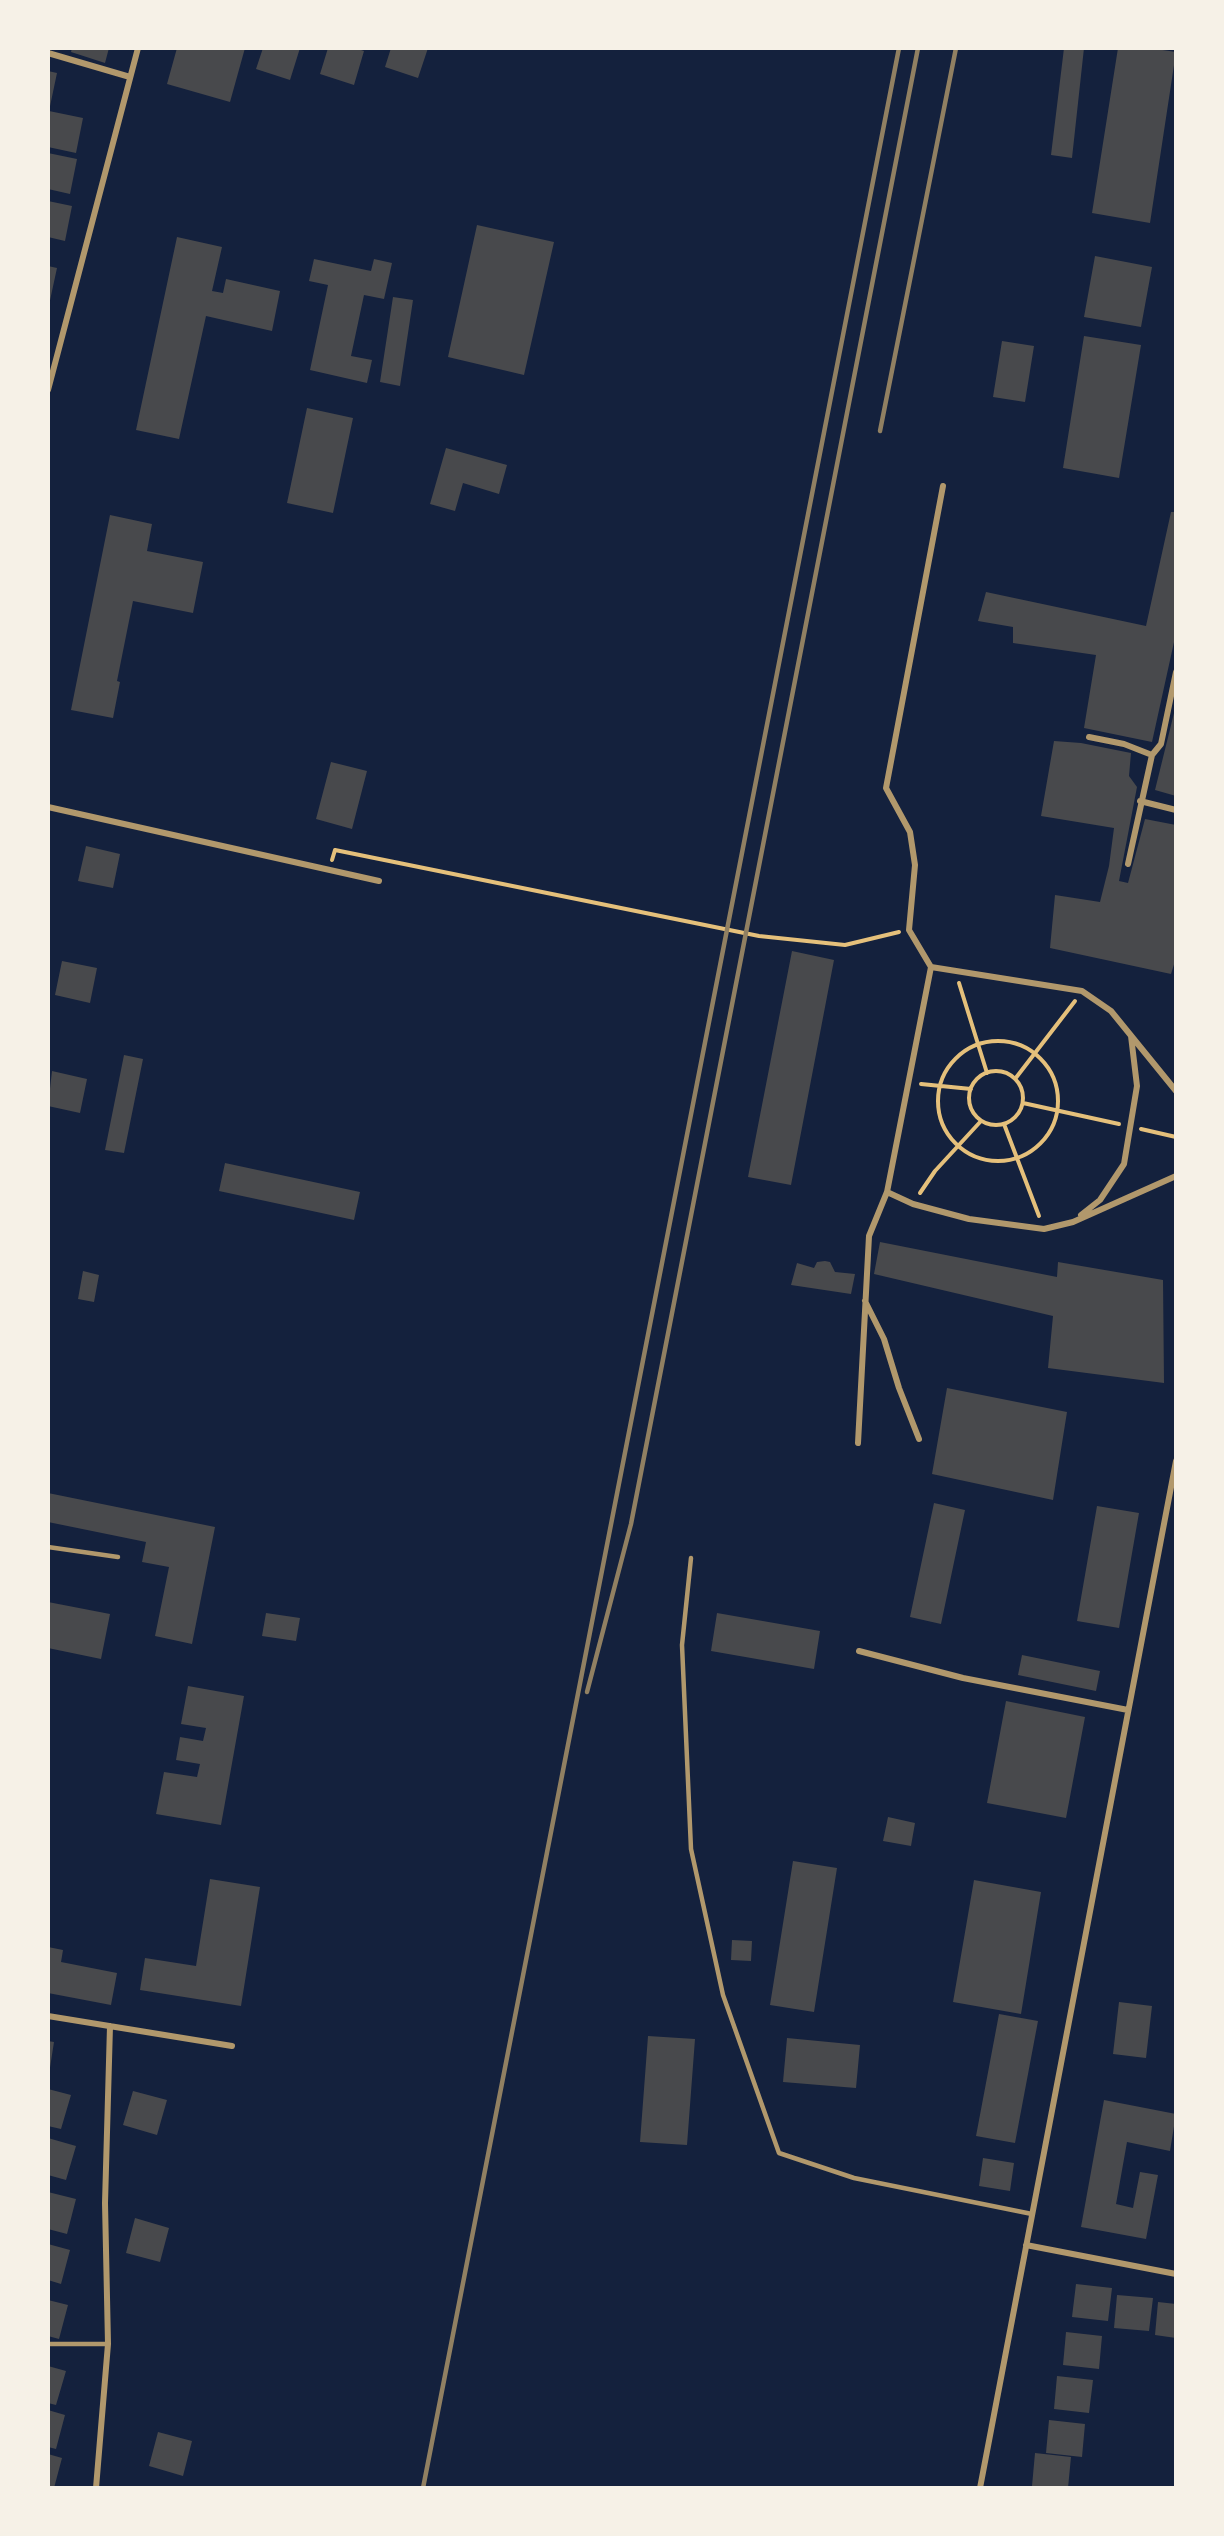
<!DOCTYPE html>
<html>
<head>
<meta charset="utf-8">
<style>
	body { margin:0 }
	#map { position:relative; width:1224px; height:2536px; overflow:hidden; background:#14213d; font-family:"Fira Sans Condensed",sans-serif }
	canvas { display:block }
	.frame { position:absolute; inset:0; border:50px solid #f6f1e7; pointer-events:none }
</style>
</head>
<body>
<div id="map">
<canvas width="1224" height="2536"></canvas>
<div class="frame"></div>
</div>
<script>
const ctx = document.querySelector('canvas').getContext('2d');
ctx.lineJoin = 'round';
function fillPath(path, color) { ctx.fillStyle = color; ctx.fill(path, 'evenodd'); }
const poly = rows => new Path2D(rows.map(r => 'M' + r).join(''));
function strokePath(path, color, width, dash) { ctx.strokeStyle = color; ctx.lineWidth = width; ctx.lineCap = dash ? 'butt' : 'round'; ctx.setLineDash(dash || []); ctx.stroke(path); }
fillPath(poly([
	[72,48,109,48,105,63,71,52],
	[177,48,245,48,230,102,167,84],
	[263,48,300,48,290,80,256,69],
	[328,48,355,48,364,51,354,85,320,74],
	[391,48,428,48,418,78,385,67],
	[1064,48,1084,48,1072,158,1051,155],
	[1118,48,1149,48,1176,52,1150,223,1092,213],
	[48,71,57,73,49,111,83,118,76,153,48,147],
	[48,153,77,159,70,194,48,189],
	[48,201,72,206,65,241,48,237],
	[477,225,554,242,524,375,448,357],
	[177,237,222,247,212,291,223,293,226,279,280,291,272,331,206,316,179,439,136,430],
	[1095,256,1152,267,1141,327,1084,317],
	[314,259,371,271,374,259,392,263,384,299,364,295,351,356,372,360,367,383,310,370,328,285,309,281],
	[48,266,57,268,49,305,48,305],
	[393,297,413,300,400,386,380,382],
	[1084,336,1141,345,1119,478,1063,468],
	[1002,341,1034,346,1025,402,993,397],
	[307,408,353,418,333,513,287,503],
	[446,448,507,465,499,494,463,483,455,511,430,504],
	[1171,512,1176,512,1176,633,1152,742,1084,728,1096,655,1013,643,1013,627,978,621,986,592,1146,626],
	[110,515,152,524,147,551,203,562,193,613,133,601,117,681,120,682,113,718,71,710],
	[1175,709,1176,709,1176,796,1155,790],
	[1054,741,1081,743,1131,753,1129,776,1137,787,1119,881,1128,883,1145,819,1176,825,1176,958,1171,974,1050,948,1055,895,1100,902,1109,866,1114,828,1041,816],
	[331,762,367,771,352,829,316,819],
	[86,846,120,854,113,888,78,881],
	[792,951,834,960,791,1185,748,1177],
	[62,961,97,968,90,1003,55,995],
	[124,1055,143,1059,124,1153,105,1150],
	[52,1071,87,1079,80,1113,48,1106],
	[225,1163,360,1192,354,1220,219,1191],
	[880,1242,1057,1277,1058,1262,1163,1280,1164,1383,1048,1368,1053,1316,874,1274],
	[825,1261,830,1262,835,1272,855,1274,851,1294,791,1285,797,1263,814,1268,817,1262],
	[83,1271,99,1275,94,1302,78,1299],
	[947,1388,1067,1412,1053,1500,932,1474],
	[48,1493,215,1527,192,1644,155,1636,169,1567,142,1562,146,1542,48,1522],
	[934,1503,965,1510,941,1624,910,1617],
	[1097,1506,1139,1513,1119,1628,1077,1621],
	[48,1602,110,1614,101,1659,48,1648],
	[266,1613,300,1618,296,1641,262,1636],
	[717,1613,820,1631,814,1669,711,1651],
	[1022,1655,1100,1671,1096,1691,1018,1675],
	[188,1686,244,1696,221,1825,156,1814,164,1772,197,1777,200,1764,176,1760,180,1737,203,1741,206,1728,181,1724],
	[1006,1701,1085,1717,1066,1818,987,1803],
	[888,1817,915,1823,911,1846,883,1841],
	[793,1861,837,1868,814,2012,770,2005],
	[210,1879,260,1887,241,2006,140,1990,145,1958,196,1966],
	[974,1880,1041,1892,1021,2014,953,2002],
	[732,1940,752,1941,751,1961,731,1960],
	[48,1947,63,1950,61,1962,117,1973,111,2005,48,1993],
	[1119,2002,1152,2006,1146,2058,1113,2054],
	[999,2014,1038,2021,1015,2143,976,2136],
	[648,2036,695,2039,687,2145,640,2142],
	[787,2038,860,2045,856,2088,783,2082],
	[48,2041,54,2042,49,2074,48,2074],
	[48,2089,71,2095,61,2129,48,2126],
	[133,2091,167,2100,157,2135,123,2125],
	[1104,2100,1176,2114,1170,2151,1127,2142,1116,2204,1133,2208,1140,2172,1158,2175,1146,2239,1081,2227],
	[48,2138,76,2146,66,2180,48,2175],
	[983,2158,1014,2163,1010,2191,979,2186],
	[48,2192,76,2199,67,2234,48,2229],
	[135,2218,169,2228,160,2262,126,2253],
	[48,2244,70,2250,61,2284,48,2280],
	[1076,2284,1112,2288,1108,2321,1072,2317],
	[1117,2295,1153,2298,1149,2331,1114,2328],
	[48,2300,68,2305,59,2339,48,2336],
	[1158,2302,1176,2304,1176,2338,1155,2335],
	[1066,2332,1102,2336,1099,2369,1063,2365],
	[48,2366,66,2371,56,2405,48,2403],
	[1057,2376,1093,2380,1089,2413,1054,2409],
	[48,2410,65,2415,56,2449,48,2447],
	[1049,2420,1085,2424,1082,2457,1046,2453],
	[158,2432,192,2441,183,2476,149,2466],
	[1035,2453,1071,2457,1068,2488,1032,2486],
	[48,2454,62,2458,54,2488,48,2488]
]), '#48494c');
strokePath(poly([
	[332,860,335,850,759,936,845,945,899,932],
	[959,983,987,1073],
	'938 1101a60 60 0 1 1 120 0a60 60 0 1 1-120 0Z',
	'969 1098a27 27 0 1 1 54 0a27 27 0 1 1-54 0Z',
	[1015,1079,1075,1001],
	[921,1084,971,1089],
	[1023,1103,1119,1124],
	[1004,1124,1039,1216],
	[1141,1129,1176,1137],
	[920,1193,935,1171,981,1121]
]), '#e5c07b', 4);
strokePath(poly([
	[48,1547,118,1557],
	[691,1558,682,1645,691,1849,723,1995,779,2153,854,2178,1032,2214],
	[48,2344,108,2344]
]), '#b1986c', 4.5);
strokePath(poly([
	[48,53,130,77],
	[48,390,138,48],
	[1089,737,1124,744,1152,755,1128,864],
	[1152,755,1161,744,1176,672],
	[1140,801,1176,810],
	[48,807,379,881],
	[931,967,909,930,915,865,910,832,886,788,943,486],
	[1176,1091,1111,1011,1082,991,931,967,887,1192,913,1204,969,1219,1044,1229,1073,1222,1176,1176],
	[1081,1215,1100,1200,1124,1164,1137,1086,1131,1036],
	[865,1301,884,1339,899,1388,919,1439],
	[858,1443,869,1236,887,1192],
	[859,1651,963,1678,1128,1710],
	[48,2016,232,2046],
	[1026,2245,1176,2274],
	[96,2488,108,2344,105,2203,110,2026],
	[980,2488,1176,1461]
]), '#b1986c', 6);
strokePath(poly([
	[880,431,956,48],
	[587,1692,631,1524,918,48],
	[423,2488,899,48]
]), '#918062', 4.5);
</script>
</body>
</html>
